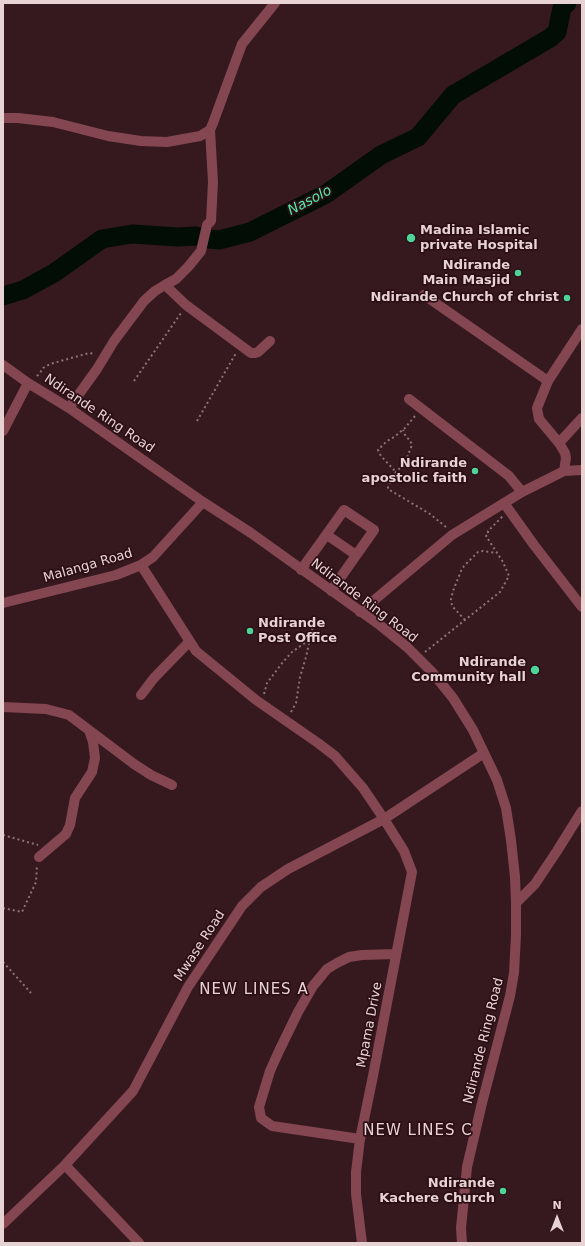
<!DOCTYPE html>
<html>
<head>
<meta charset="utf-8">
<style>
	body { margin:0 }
	#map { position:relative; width:585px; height:1246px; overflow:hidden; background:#36191e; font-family:"DejaVu Sans",sans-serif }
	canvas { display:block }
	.frame { position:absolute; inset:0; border:4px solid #e7d2d4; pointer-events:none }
	.north { position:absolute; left:537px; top:1198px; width:40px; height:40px; -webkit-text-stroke:3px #2c0f15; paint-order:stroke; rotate:0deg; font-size:11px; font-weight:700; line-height:16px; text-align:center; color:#e7d2d4 }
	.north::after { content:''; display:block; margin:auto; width:14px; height:18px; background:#e7d2d4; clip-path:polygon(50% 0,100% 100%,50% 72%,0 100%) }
</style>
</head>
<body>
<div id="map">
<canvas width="585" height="1246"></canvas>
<div class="frame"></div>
<div class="north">N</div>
</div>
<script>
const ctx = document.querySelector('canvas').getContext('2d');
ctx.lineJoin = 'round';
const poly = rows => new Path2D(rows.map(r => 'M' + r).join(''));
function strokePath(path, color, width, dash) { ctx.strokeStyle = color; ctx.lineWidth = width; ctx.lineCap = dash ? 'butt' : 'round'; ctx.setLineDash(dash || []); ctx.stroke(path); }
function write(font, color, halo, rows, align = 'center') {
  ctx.font = font + ' "DejaVu Sans",sans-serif'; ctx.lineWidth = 3.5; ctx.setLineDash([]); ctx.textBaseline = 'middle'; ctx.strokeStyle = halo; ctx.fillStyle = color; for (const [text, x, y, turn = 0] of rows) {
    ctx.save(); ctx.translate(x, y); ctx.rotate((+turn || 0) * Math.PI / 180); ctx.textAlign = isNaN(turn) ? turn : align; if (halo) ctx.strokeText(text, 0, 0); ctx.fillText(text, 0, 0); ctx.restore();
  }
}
strokePath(poly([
	[3,296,23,290,54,273,102,239,132,234,178,237,196,236,209,239,219,240,250,232,326,194,381,155,418,137,453,95,550,38,557,32,562,8,567,3]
]), '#020d06', 19);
strokePath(poly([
	[37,376,40,373,43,368,50,364,89,353,95,354],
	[134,381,181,313],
	[415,416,405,428,394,437,387,441,378,450,381,456,394,470,395,473,394,477,388,486,388,489,430,514,446,527],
	[197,421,236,353],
	[395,473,401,467,406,460,412,445,410,440,406,437,403,430],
	[465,620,452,606,451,599,453,591,461,571,464,566,478,552,483,551,497,553],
	[425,652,500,592,509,576,503,562,486,536,488,535,488,531,503,516],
	[264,694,267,683,283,662,292,652,309,640],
	[291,712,296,703,300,677,306,657,315,617],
	[3,835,38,845],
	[3,908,22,912,36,882,37,865],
	[3,962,31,993]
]), '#8c7377', 2, [2, 3]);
strokePath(poly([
	[3,118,18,118,53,122,108,136,141,141,167,142,200,136,210,130,213,123,242,44,275,3],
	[165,285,176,279,188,267,201,251,207,225,211,221,213,182,210,130],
	[424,295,548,381],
	[3,365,28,383,69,408,203,502,251,533,381,626,407,647,432,672,453,698,473,730,497,780,506,808,511,840,515,877,516,903,516,935,514,973,510,996,482,1103,467,1167,461,1228,462,1243],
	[409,399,509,476,522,492],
	[69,408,97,369,114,341,144,301,155,291,165,285,186,305,251,353,255,353,258,352,270,341],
	[3,431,28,383],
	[559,443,582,418],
	[564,471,566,458,565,453,559,443,539,419,537,408,548,381,582,329],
	[504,503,534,545,582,607],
	[327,535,356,555],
	[141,565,196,651,256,700,318,743,335,756,363,788,384,819,404,851,412,872,373,1076,360,1139,356,1172,356,1194,362,1243],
	[301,570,344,510,374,530,331,591],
	[3,603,116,575,141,565,153,557,203,502],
	[360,612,452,535,522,492,564,471,582,470],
	[141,695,154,678,189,642],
	[3,707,46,709,69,715,134,764,151,775,172,785],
	[39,857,66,834,70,825,75,798,92,772,95,758,93,742,89,730],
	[516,903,535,884,557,851,582,811],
	[360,1139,272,1126,261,1118,259,1107,270,1071,279,1051,298,1012,313,986,327,969,337,963,349,957,362,955,396,954],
	[65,1165,139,1243],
	[3,1224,65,1165,133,1091,188,987,242,906,261,887,288,869,384,819,484,753]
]), '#844651', 10);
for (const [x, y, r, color] of [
	[411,238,5,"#4ed399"],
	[518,273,4,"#4ed399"],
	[567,298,4,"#4ed399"],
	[475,471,4,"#4ed399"],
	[250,631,4,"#4ed399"],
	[535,670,5,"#4ed399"],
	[503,1191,4,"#4ed399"]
]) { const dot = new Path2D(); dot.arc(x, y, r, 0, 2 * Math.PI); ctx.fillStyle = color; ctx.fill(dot); strokePath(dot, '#2c0f15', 1.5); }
write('bold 13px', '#e7d2d4', '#2c0f15', [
	["Madina Islamic",420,231,"left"],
	["private Hospital",420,246,"left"],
	["Ndirande",510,266],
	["Main Masjid",510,281],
	["Ndirande Church of christ",559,298],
	["Ndirande",467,464],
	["apostolic faith",467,479],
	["Ndirande",258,624,"left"],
	["Post Office",258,639,"left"],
	["Ndirande",526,663],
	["Community hall",526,678],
	["Ndirande",495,1184],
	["Kachere Church",495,1199]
], 'right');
write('13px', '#e7d2d4', '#2c0f15', [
	["Ndirande Ring Road",99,414,34],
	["Malanga Road",88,566,-16],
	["Ndirande Ring Road",364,601,37],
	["Mwase Road",200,946,-57],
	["Mpama Drive",370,1025,-79],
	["Ndirande Ring Road",484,1041,-76]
]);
write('italic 14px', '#50eaa8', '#2c0f15', [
	["Nasolo",310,201,-28]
]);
ctx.letterSpacing = '1px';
write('15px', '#e7d2d4', '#2c0f15', [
	["NEW LINES A",254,990],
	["NEW LINES C",418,1131]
]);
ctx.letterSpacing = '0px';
</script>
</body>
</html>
